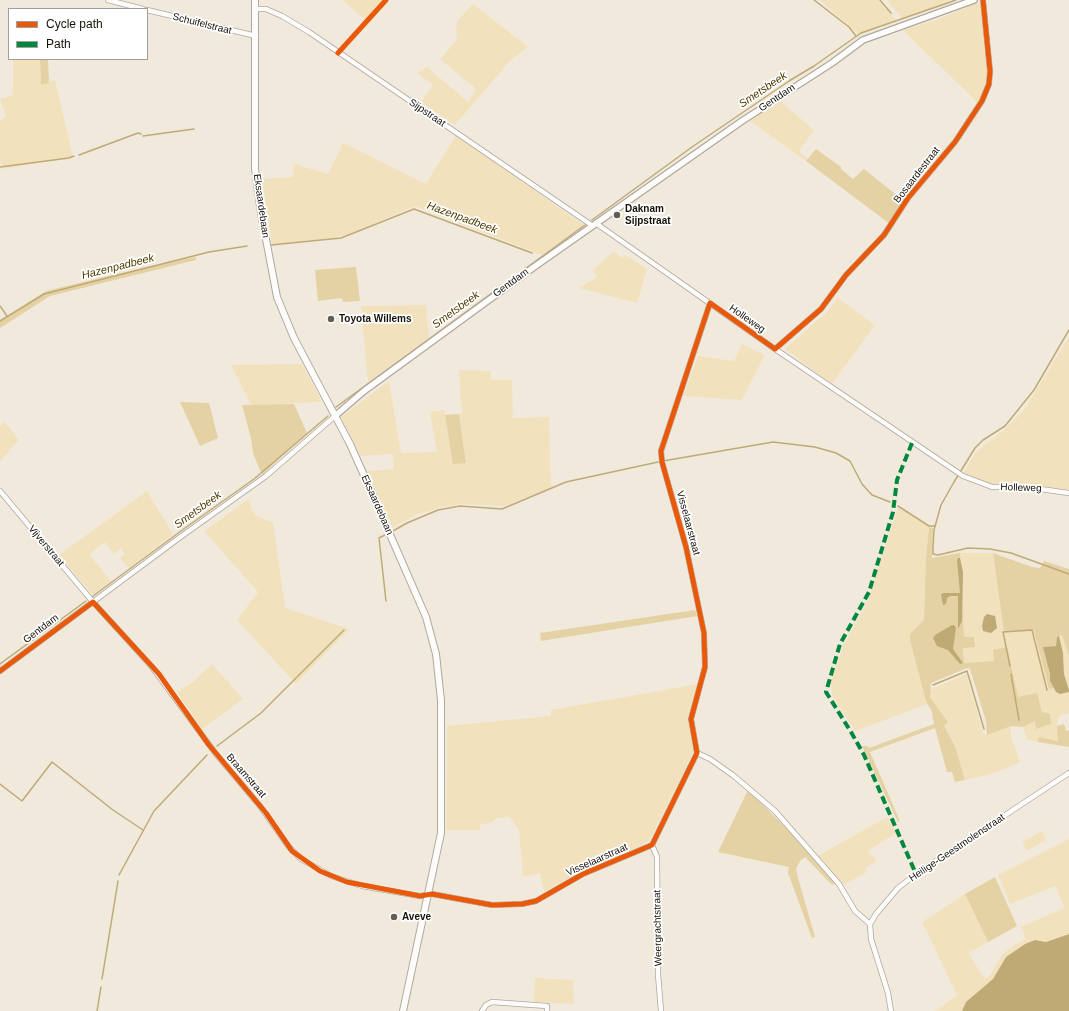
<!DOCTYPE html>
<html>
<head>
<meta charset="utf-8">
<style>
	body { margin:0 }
	#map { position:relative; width:1069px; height:1011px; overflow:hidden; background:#f1eadc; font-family:Helvetica,sans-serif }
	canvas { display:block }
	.legend { position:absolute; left:8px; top:8px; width:140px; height:52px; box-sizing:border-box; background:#fff; border:1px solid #a2a09d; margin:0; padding:5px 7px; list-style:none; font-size:12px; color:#161209 }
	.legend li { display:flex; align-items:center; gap:8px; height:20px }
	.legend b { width:20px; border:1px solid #a2a09d }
</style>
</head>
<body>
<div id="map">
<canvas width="1069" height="1011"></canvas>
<ul class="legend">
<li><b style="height:5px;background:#e8590c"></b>Cycle path</li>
<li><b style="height:5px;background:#00873e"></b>Path</li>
</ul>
</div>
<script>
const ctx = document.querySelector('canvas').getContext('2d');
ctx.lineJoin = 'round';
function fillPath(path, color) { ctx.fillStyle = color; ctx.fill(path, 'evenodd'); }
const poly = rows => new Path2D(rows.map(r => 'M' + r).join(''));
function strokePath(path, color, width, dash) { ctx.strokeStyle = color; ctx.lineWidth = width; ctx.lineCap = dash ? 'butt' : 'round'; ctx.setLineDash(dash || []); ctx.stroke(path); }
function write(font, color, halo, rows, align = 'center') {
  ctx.font = font + ' Helvetica,sans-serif'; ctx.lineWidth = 3.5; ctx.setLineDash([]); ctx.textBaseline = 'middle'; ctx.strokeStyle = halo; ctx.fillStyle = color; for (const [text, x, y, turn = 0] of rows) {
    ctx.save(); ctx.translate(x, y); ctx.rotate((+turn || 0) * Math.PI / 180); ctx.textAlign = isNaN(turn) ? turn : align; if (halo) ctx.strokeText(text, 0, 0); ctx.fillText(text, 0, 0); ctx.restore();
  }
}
fillPath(poly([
	[342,0,384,0,366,20],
	[820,0,879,0,897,21,859,35],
	[887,0,948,0,950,4,902,18],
	[976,3,981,5,989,75,986,88,979,104,903,30,936,20],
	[473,4,528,47,509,62,455,125,421,102,433,85,417,73,427,67,468,102,476,89,440,59,457,40,456,27,458,20],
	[13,59,40,59,41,85,55,80,73,157,4,169,0,160,0,121,6,117,0,99,13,95],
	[779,100,814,130,799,151,808,159,806,161,750,121],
	[456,135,585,226,542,255,415,206,347,235,320,240,272,244,262,179,293,177,294,164,328,174,343,143,426,184],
	[614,251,622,258,625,255,647,269,637,303,579,288,597,277,593,270],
	[838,298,875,325,832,384,785,349,828,311],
	[426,305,429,338,368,382,361,306],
	[1069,337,1069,490,1036,485,991,485,963,473,977,451,1004,430,1024,410],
	[742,344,765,355,742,400,683,396,698,356,734,361],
	[302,364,322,402,251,405,231,365],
	[459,370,491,371,491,380,512,380,513,418,549,417,551,488,504,506,462,504,442,507,415,515,393,528,367,471,394,469,393,454,361,456,341,417,389,381,401,453,437,452,430,412,444,410,453,463,466,462,459,414,462,413],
	[5,422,19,440,0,461,0,426],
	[147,491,173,534,129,568,120,558,125,554,121,548,114,554,105,542,89,554,111,581,93,595,59,555],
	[249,499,252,510,257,516,273,523,285,608,349,629,296,684,237,620,258,592,204,531],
	[898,507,929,527,926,559,924,620,910,634,928,704,855,731,832,695,831,681,844,644,868,601],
	[960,553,993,553,1004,632,1034,631,1049,689,1054,688,1056,692,1069,690,1064,674,1063,653,1059,636,1062,635,1069,656,1069,713,1059,716,1057,723,1059,741,1039,737,1038,742,1027,739,1023,727,1035,721,1042,713,1041,707,1018,697,994,661,964,663,963,647,975,646,974,637,964,637],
	[212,664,243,699,202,729,177,692,192,683],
	[966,674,984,735,1011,726,1011,737,1020,762,995,773,965,780,955,746,944,726,948,722,930,697,930,690],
	[698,684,688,720,693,750,692,755,650,839,642,845,572,876,544,892,540,873,523,877,519,830,509,817,496,818,491,823,480,824,480,830,446,830,447,726,551,716,551,710],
	[887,817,896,833,868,851,877,861,865,868,867,872,844,885,818,856],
	[1042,831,1046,840,1027,851,1022,842],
	[1069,839,1069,934,1046,942,1035,940,1025,944,1006,957,993,979,966,1002,962,1011,935,1011,957,995,922,922,965,894,988,942,968,953,985,979,991,974,1002,955,1010,948,1024,940,1025,935,1020,927,1065,908,1055,886,1010,904,998,875],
	[535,978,573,980,574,1004,534,1002]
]), '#f2e1bd');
fillPath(poly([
	[40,59,48,59,49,83,41,85],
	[816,149,841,167,841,169,853,179,864,169,904,201,890,224,806,161],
	[196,257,196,260,50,296,0,328,0,321,46,291,150,266],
	[356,267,360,301,343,302,342,298,318,301,315,270],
	[180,402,209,403,218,438,200,446],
	[294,404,307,433,262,475,253,453,251,438,242,405],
	[459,414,466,463,453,464,445,415],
	[929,527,933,528,932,558,960,553,964,637,974,637,975,647,963,648,964,663,994,661,993,650,1007,647,1018,697,1037,693,1042,712,1050,714,1051,724,1036,729,1035,721,1023,727,1011,726,987,735,986,721,970,669,967,668,931,683,930,697,948,722,944,726,955,746,965,780,955,782,952,772,947,772,935,728,870,752,900,821,898,822,862,746,867,746,869,748,934,724,932,712,926,701,910,640,910,634,924,620,926,559],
	[993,553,1032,567,1040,568,1044,561,1069,569,1069,656,1062,635,1057,637,1056,646,1044,647,1050,674,1050,681,1054,688,1049,689,1034,631,1004,632],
	[695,610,697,616,541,641,540,633],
	[1064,724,1066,731,1069,730,1069,747,1038,742,1039,737,1058,741,1057,726],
	[748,790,792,834,836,883,832,885,805,857,800,861,796,869,798,878,815,937,812,938,788,873,789,867,718,852],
	[995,877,1017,926,988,942,965,894]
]), '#e4d1a4');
fillPath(poly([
	[958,558,960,558,963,572,962,621,958,629,958,596,950,596,947,598,946,604,943,605,941,595,943,593,960,593,957,560],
	[987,614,995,616,997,628,991,633,983,631,982,626,984,617],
	[952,625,954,625,956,628,953,649,963,663,960,664,948,650,937,646,933,638,935,635],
	[1059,636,1063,653,1064,674,1069,690,1069,692,1060,694,1056,692,1050,681,1050,674,1043,647,1056,646,1057,637],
	[1069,934,1069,1011,962,1011,966,1002,993,979,1006,957,1025,944,1035,940,1046,942]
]), '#bfaa76');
strokePath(poly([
	[814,0,849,27,856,36],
	[880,0,891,13],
	[143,136,194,129],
	[79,155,138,133,141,134],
	[0,167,69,158,74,156],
	[592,220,692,147,789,81,814,66,861,33,956,0],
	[271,245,341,238,414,209,532,253],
	[0,306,7,316],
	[0,321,44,294,209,252,247,246],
	[1069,330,1034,390,1005,426,983,440,975,448,954,482,941,505,934,530,933,548,933,554,938,555,968,548,990,549,1011,553,1069,574],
	[336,407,585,225],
	[663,461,773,442,815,447,836,453,850,461,862,484,872,495,890,502],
	[898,506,929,526,935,526],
	[393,531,407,523,438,510,460,506,502,509,566,482,658,462],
	[385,535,379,538,386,601],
	[93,596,185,528,254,479,328,416],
	[0,664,86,601],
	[1010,666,1003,632,1032,630,1047,690],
	[1011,674,1019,720],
	[933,685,967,671,984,729],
	[217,746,261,713,344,630],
	[0,784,22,801,52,762,113,810,143,830],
	[119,875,154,811,207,755],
	[102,979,118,881],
	[97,1011,101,987]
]), '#bfaa76', 1.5);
const minor = poly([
	[108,0,143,9],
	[256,9,266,9,282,16,309,32,593,226],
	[147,10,256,36],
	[597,224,775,349,963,476,992,487,1026,487,1069,493],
	[775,349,821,309,846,275,884,235,908,198,955,142,982,101,989,84,990,71,983,0],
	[0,491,93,602,152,667,216,754,260,806,289,847,301,859,331,876,362,886,420,896,432,894,492,905,522,904,536,901,583,874,652,845,697,753,691,719,705,667,704,633,686,547,662,462,661,451,710,303],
	[0,671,179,538,266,476,335,416],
	[697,753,710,759,734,776,775,811,839,884,855,911,870,924],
	[652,845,657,857,658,974,661,1011],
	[482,1011,486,1005,492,1002,547,1006,547,1011],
	[891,1011,888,993,871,939,870,924,876,914,898,888,916,874,1069,773]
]);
const tertiary = poly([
	[335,416,364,391,534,267,742,121,832,63,863,40,974,0]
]);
const secondary = poly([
	[255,0,255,169,261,213,277,297,294,338,350,444,371,491,426,617,436,654,441,700,441,833,403,1011]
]);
strokePath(minor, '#aea99e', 6);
strokePath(tertiary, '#aea99e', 8);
strokePath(secondary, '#aea99e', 8);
strokePath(minor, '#fdfcfa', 4.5);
strokePath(tertiary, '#fdfcfa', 5.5);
strokePath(secondary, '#fdfcfa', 6);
strokePath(poly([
	[912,443,897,480,893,512,869,592,840,644,826,692,851,732,864,755,916,874]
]), '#00873e', 4, [8, 4]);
strokePath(poly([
	[338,53,386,0],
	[0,671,93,602,159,674,209,745,266,813,292,851,320,871,347,882,420,896,432,894,492,905,522,904,536,901,583,874,652,845,697,753,691,719,705,667,704,633,686,547,662,462,661,451,710,303,775,349,821,309,846,275,884,235,908,198,955,142,982,101,989,84,990,71,983,0]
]), '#e8590c', 5);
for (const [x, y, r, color] of [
	[617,215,4,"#635e53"],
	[331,319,4,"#635e53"],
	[394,917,4,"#635e53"]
]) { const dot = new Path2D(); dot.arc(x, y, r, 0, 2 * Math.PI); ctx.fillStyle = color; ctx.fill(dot); strokePath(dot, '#fff', 1.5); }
write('10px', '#161209', '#fff', [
	["Schuifelstraat",202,24,14],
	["Gentdam",777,98,-34],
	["Sijpstraat",427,113,34],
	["Bosaardestraat",917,175,-52],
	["Eksaardebaan",261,206,82],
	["Gentdam",511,283,-36],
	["Holleweg",747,319,35],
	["Holleweg",1021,488,2],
	["Eksaardebaan",377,505,66],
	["Visselaarstraat",688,523,75],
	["Vijverstraat",46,546,50],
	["Gentdam",41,629,-37],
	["Braamstraat",246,776,49],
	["Heilige-Geestmolenstraat",957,848,-34],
	["Visselaarstraat",597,860,-24],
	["Weergrachtstraat",658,928,-91]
]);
write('bold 10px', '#161209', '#fff', [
	["Daknam",625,209],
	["Sijpstraat",625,221],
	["Toyota Willems",339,319],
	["Aveve",402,917]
], 'left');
write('italic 11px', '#4e3b01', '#fff', [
	["Smetsbeek",763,90,-34],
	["Hazenpadbeek",462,218,20],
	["Hazenpadbeek",118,267,-14],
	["Smetsbeek",456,310,-36],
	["Smetsbeek",198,510,-36]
]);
</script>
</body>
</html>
